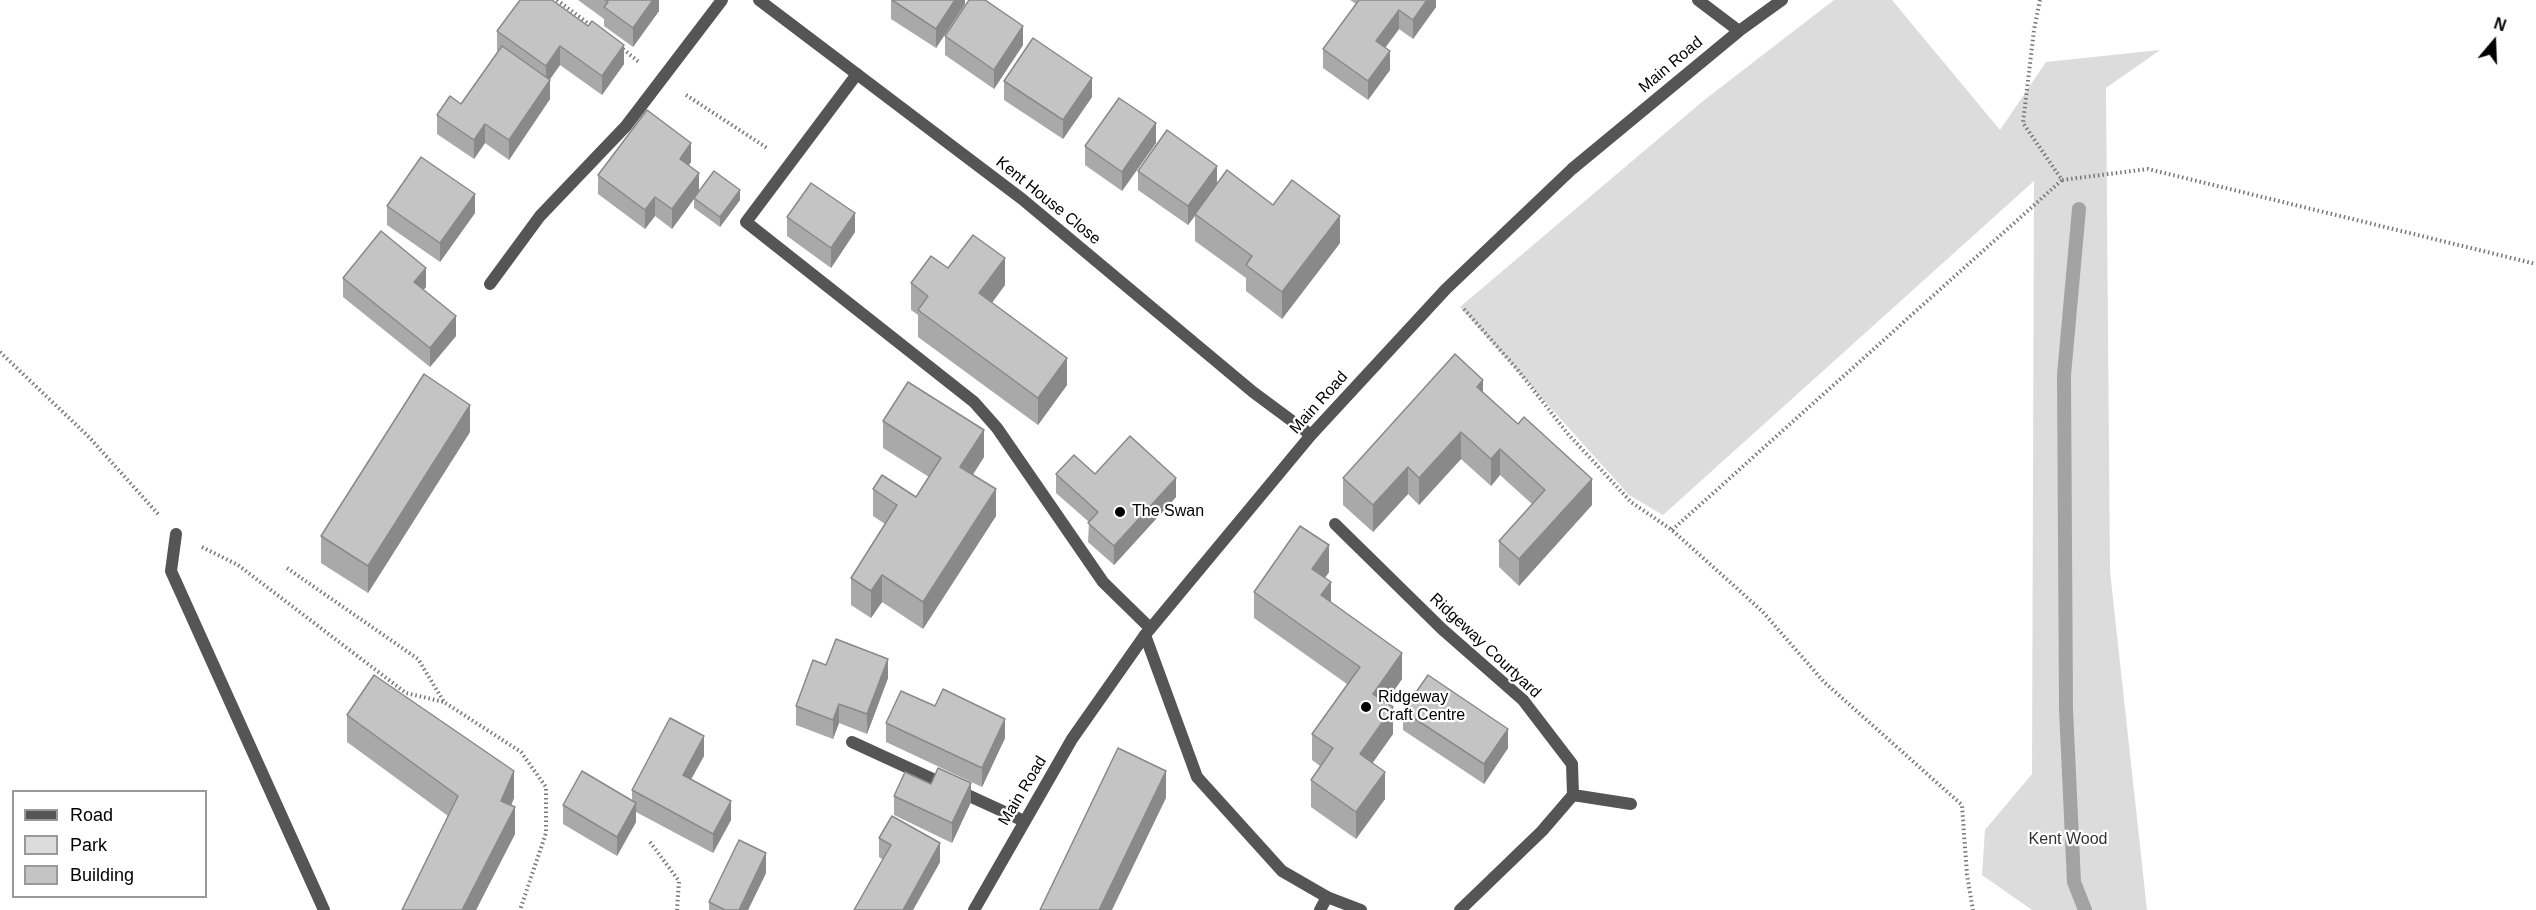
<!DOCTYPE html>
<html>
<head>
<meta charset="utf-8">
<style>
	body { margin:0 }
	#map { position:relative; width:2536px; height:910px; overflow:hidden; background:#fff; font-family:Helvetica,sans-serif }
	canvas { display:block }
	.legend { position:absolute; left:12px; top:790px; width:195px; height:108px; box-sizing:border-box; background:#fff; border:2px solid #999; margin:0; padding:8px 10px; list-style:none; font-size:18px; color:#000 }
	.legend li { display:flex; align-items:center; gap:12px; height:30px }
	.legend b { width:30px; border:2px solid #999 }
	.north { position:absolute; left:2464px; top:12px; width:60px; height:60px; -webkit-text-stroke:4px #fff; paint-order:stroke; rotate:19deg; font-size:16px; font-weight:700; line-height:24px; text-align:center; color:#000 }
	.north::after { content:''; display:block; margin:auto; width:21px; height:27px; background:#000; clip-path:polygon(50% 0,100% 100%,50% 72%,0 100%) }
</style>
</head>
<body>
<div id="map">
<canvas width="2536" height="910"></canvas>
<ul class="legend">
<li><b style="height:8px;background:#555"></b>Road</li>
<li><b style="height:16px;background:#dcdcdc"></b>Park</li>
<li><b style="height:16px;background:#c4c4c4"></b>Building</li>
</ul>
<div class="north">N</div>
</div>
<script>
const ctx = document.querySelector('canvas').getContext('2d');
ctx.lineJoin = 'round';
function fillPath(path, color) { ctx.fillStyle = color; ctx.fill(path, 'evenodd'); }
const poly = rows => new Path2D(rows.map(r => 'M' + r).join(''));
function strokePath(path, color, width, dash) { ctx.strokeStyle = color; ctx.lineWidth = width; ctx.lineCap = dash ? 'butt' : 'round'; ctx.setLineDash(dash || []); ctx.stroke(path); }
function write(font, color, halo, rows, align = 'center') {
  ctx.font = font + ' Helvetica,sans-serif'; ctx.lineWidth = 4.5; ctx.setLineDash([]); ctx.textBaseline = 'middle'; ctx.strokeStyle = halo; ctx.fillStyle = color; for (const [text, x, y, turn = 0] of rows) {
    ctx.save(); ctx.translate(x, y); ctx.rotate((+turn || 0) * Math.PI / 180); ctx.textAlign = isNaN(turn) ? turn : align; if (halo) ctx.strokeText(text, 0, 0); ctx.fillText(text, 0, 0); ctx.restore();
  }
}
fillPath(poly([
	[1834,0,1892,0,2000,130,2046,62,2160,50,2106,88,2110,571,2147,910,2032,910,1982,875,1985,830,2032,774,2034,181,1663,515,1629,495,1460,307,1703,101]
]), '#dcdcdc');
strokePath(poly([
	[2079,209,2064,375,2066,709,2074,882,2085,910]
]), '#a3a3a3', 14);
strokePath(poly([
	[557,0,593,27],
	[2040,0,2034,30,2023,123,2062,180,2148,169,2536,264],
	[623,49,640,63],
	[686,95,767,148],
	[1464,309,1517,369,1568,434,1631,502,1672,530,1762,611,1824,682,1962,805,1967,875,1973,910],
	[0,352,89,437,158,514],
	[1672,530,2062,180],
	[202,547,238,565,406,693,444,702],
	[287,568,418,659,444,702,521,752,546,787,546,833,520,910],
	[650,842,679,881,677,910]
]), '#777', 4, [1.5, 3]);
strokePath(poly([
	[1698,0,1739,31],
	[857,74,746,222,974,402,997,428,1103,582,1150,628],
	[176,534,171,571,324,910],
	[852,742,1024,821],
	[1320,910,1327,897]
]), '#555', 12);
strokePath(poly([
	[759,0,1022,199,1253,392,1311,435],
	[490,284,540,216,626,126,722,0],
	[1335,524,1442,629,1523,700,1572,764,1573,795,1542,831,1460,910],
	[1145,635,1197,777,1282,871,1327,897,1361,910],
	[1573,795,1631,804]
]), '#555', 12);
strokePath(poly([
	[974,910,1072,739,1145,635,1311,435,1446,289,1572,169,1739,31,1782,0]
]), '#555', 12);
fillPath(poly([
	[520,0,624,64,602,95,560,65,549,80,550,99,509,160,485,143,474,159,437,134,437,115,461,104,498,51,497,50,497,31],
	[578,0,659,0,659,11,633,47,604,26,604,19],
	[891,0,965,0,965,4,936,48,891,19],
	[1350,0,1436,0,1436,7,1413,39,1399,29,1385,48,1390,70,1368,100,1323,68,1323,49,1356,4],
	[945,36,1023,45,994,89,945,55],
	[1004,81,1092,97,1063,139,1004,100],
	[1156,143,1122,191,1085,165,1085,146],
	[691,162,689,165,699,191,740,200,720,227,694,208,694,199,672,229,655,216,645,229,598,194,598,175],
	[1138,171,1217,184,1273,205,1340,243,1282,319,1246,291,1246,278,1195,241,1195,216,1188,225,1138,190],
	[387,206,475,213,440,262,387,225],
	[787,217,855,232,831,268,787,236],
	[948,268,1005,285,992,303,1067,385,1038,425,918,337,918,315,911,310,911,283],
	[343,278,426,287,423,290,456,336,430,367,343,297],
	[1483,393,1592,505,1519,586,1499,567,1499,541,1532,504,1500,475,1491,486,1461,459,1419,505,1408,494,1373,532,1343,505,1343,478],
	[883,421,984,457,973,475,996,516,923,629,882,602,871,618,851,605,851,578,885,524,873,516,873,489,916,497,929,477,883,448],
	[470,432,368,593,321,563,321,536],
	[1056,474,1095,474,1176,497,1114,565,1088,542,1089,522,1056,493],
	[1329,572,1325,578,1331,602,1402,679,1386,702,1393,734,1372,763,1385,799,1356,839,1311,807,1311,780,1320,766,1312,760,1312,734,1347,684,1254,618,1254,592],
	[826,665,888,678,867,734,839,723,833,739,796,725,796,706],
	[935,706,1005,738,982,787,886,742,886,723],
	[1403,711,1508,748,1484,784,1403,730],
	[347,715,514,798,511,806,515,834,476,910,402,910,448,816,347,742],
	[704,756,691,779,731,820,713,853,636,812,636,822,617,856,563,824,563,805,632,800,632,790],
	[894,796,971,802,952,843,894,815],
	[879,838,940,862,913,910,854,910,883,860,879,857],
	[766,873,748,910,709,910,709,902]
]), '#a9a9a9');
fillPath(poly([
	[653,0,659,0,659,11,633,47,633,28],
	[955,0,965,0,965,4,936,48,936,29],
	[1427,0,1436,0,1436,7,1413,39,1413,20],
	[1399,10,1399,29,1376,60,1376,41],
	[1023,26,1023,45,994,89,994,70],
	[624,45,624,64,602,95,602,76],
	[560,46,560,65,546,85,546,66],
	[1390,51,1390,70,1368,100,1368,81],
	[1092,78,1092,97,1063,139,1063,120],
	[550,80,550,99,509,160,509,140],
	[1156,123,1156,143,1122,191,1122,172],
	[485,124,485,143,474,159,474,140],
	[691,143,691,162,680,178,680,159],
	[1217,166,1217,185,1188,225,1188,206],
	[699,173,699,192,672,229,672,209],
	[740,190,740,200,720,227,720,217],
	[475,194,475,213,440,262,440,243],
	[655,197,655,216,645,229,645,210],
	[855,213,855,232,831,268,831,248],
	[1340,216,1340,243,1282,319,1282,292],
	[1005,258,1005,285,979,320,979,293],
	[426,268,426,287,414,301,414,282],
	[456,316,456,336,430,367,430,348],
	[1067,358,1067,385,1038,425,1038,398],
	[1483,380,1483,406,1477,387],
	[470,405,470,432,368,593,368,566],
	[984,430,984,457,960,493,960,467],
	[1461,432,1461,459,1419,505,1419,478],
	[1500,449,1500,475,1491,486,1491,459],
	[1408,467,1408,494,1373,532,1373,505],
	[1176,478,1176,497,1114,565,1114,546],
	[1592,479,1592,505,1519,586,1519,559],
	[996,489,996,516,923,629,923,602],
	[1329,545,1329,572,1312,596,1312,569],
	[882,575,882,602,871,618,871,591],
	[1331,582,1331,609,1321,595],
	[1402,653,1402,679,1373,720,1373,694],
	[888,659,888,678,867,734,867,714],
	[839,704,839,723,833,739,833,720],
	[1393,707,1393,734,1360,781,1360,754],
	[1005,719,1005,738,982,787,982,768],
	[1508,729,1508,748,1484,784,1484,764],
	[704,736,704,756,683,794,683,775],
	[514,771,514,798,501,828,501,801],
	[1166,771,1166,798,1112,910,1099,910],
	[1385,772,1385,799,1356,839,1356,812],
	[971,783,971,802,952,843,952,823],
	[731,801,731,820,713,853,713,834],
	[636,803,636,822,617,856,617,837],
	[515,807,515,834,476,910,462,910],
	[940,843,940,862,913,910,903,910],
	[766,853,766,873,748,910,739,910]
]), '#898989');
const building = poly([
	[520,0,552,0,588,26,592,21,624,45,602,76,560,46,546,66,497,31,520,0],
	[605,0,653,0,633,28,604,7,608,2,605,0],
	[892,0,955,0,936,29,892,0],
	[969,0,985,0,1023,26,994,70,945,36,969,0],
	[1359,0,1427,0,1413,20,1399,10,1376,41,1390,51,1368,81,1323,49,1359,0],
	[1033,38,1092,78,1063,120,1004,81,1033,38],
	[502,46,550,80,509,140,485,124,474,140,437,115,450,96,461,104,502,46],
	[1119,98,1156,123,1122,172,1085,146,1119,98],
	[647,110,691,143,680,159,699,173,672,209,655,197,645,210,598,175,647,110],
	[1167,130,1217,166,1188,206,1138,171,1167,130],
	[421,157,475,194,440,243,387,206,421,157],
	[1227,170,1273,205,1292,180,1340,216,1282,292,1246,265,1252,256,1195,214,1227,170],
	[714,171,740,190,720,217,694,198,714,171],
	[811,183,855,213,831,248,787,217,811,183],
	[381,231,426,268,414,282,456,316,430,348,343,278,381,231],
	[973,235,1005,258,979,293,1067,358,1038,398,918,310,928,296,911,283,931,256,948,268,973,235],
	[1455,354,1483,380,1477,387,1518,424,1524,417,1592,479,1519,559,1499,541,1545,490,1500,449,1491,459,1461,432,1419,478,1408,467,1373,505,1343,478,1455,354],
	[424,374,470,405,368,566,321,536,424,374],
	[908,382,984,430,960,467,996,489,923,602,882,575,871,591,851,578,897,505,873,489,882,475,916,497,941,458,883,421,908,382],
	[1130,436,1176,478,1114,546,1088,523,1098,512,1056,474,1074,455,1095,474,1130,436],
	[1300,526,1329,545,1312,569,1331,582,1321,595,1402,653,1373,694,1393,707,1360,754,1385,772,1356,812,1311,780,1333,748,1312,734,1360,667,1254,592,1300,526],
	[836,639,888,659,867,714,839,704,833,720,796,706,813,660,826,665,836,639],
	[374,675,514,771,501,801,515,807,462,910,402,910,458,796,347,715,374,675],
	[1428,675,1508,729,1484,764,1403,711,1428,675],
	[943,689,1005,719,982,768,886,723,901,691,935,706,943,689],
	[670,718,704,736,683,775,731,801,713,834,632,790,670,718],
	[1118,748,1166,771,1099,910,1040,910,1118,748],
	[938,768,971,783,952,823,894,796,905,772,931,784,938,768],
	[582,771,636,803,617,837,563,805,582,771],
	[892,816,940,843,903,910,854,910,891,845,879,838,892,816],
	[739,840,766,853,739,910,725,910,709,902,739,840]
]);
fillPath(building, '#c4c4c4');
strokePath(building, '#898989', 1.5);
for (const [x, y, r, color] of [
	[1120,512,6,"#000"],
	[1366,707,6,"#000"]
]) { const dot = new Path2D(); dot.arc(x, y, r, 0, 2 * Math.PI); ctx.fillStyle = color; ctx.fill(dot); strokePath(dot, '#fff', 2); }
write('16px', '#000', '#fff', [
	["Main Road",1671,65,-40],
	["Kent House Close",1048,201,39],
	["Main Road",1319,403,-48],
	["Ridgeway Courtyard",1485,646,43],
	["Main Road",1023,791,-59]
]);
write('16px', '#000', '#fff', [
	["The Swan",1132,512],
	["Ridgeway",1378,698],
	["Craft Centre",1378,716]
], 'left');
write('16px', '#333', '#fff', [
	["Kent Wood",2068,840]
]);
</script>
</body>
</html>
